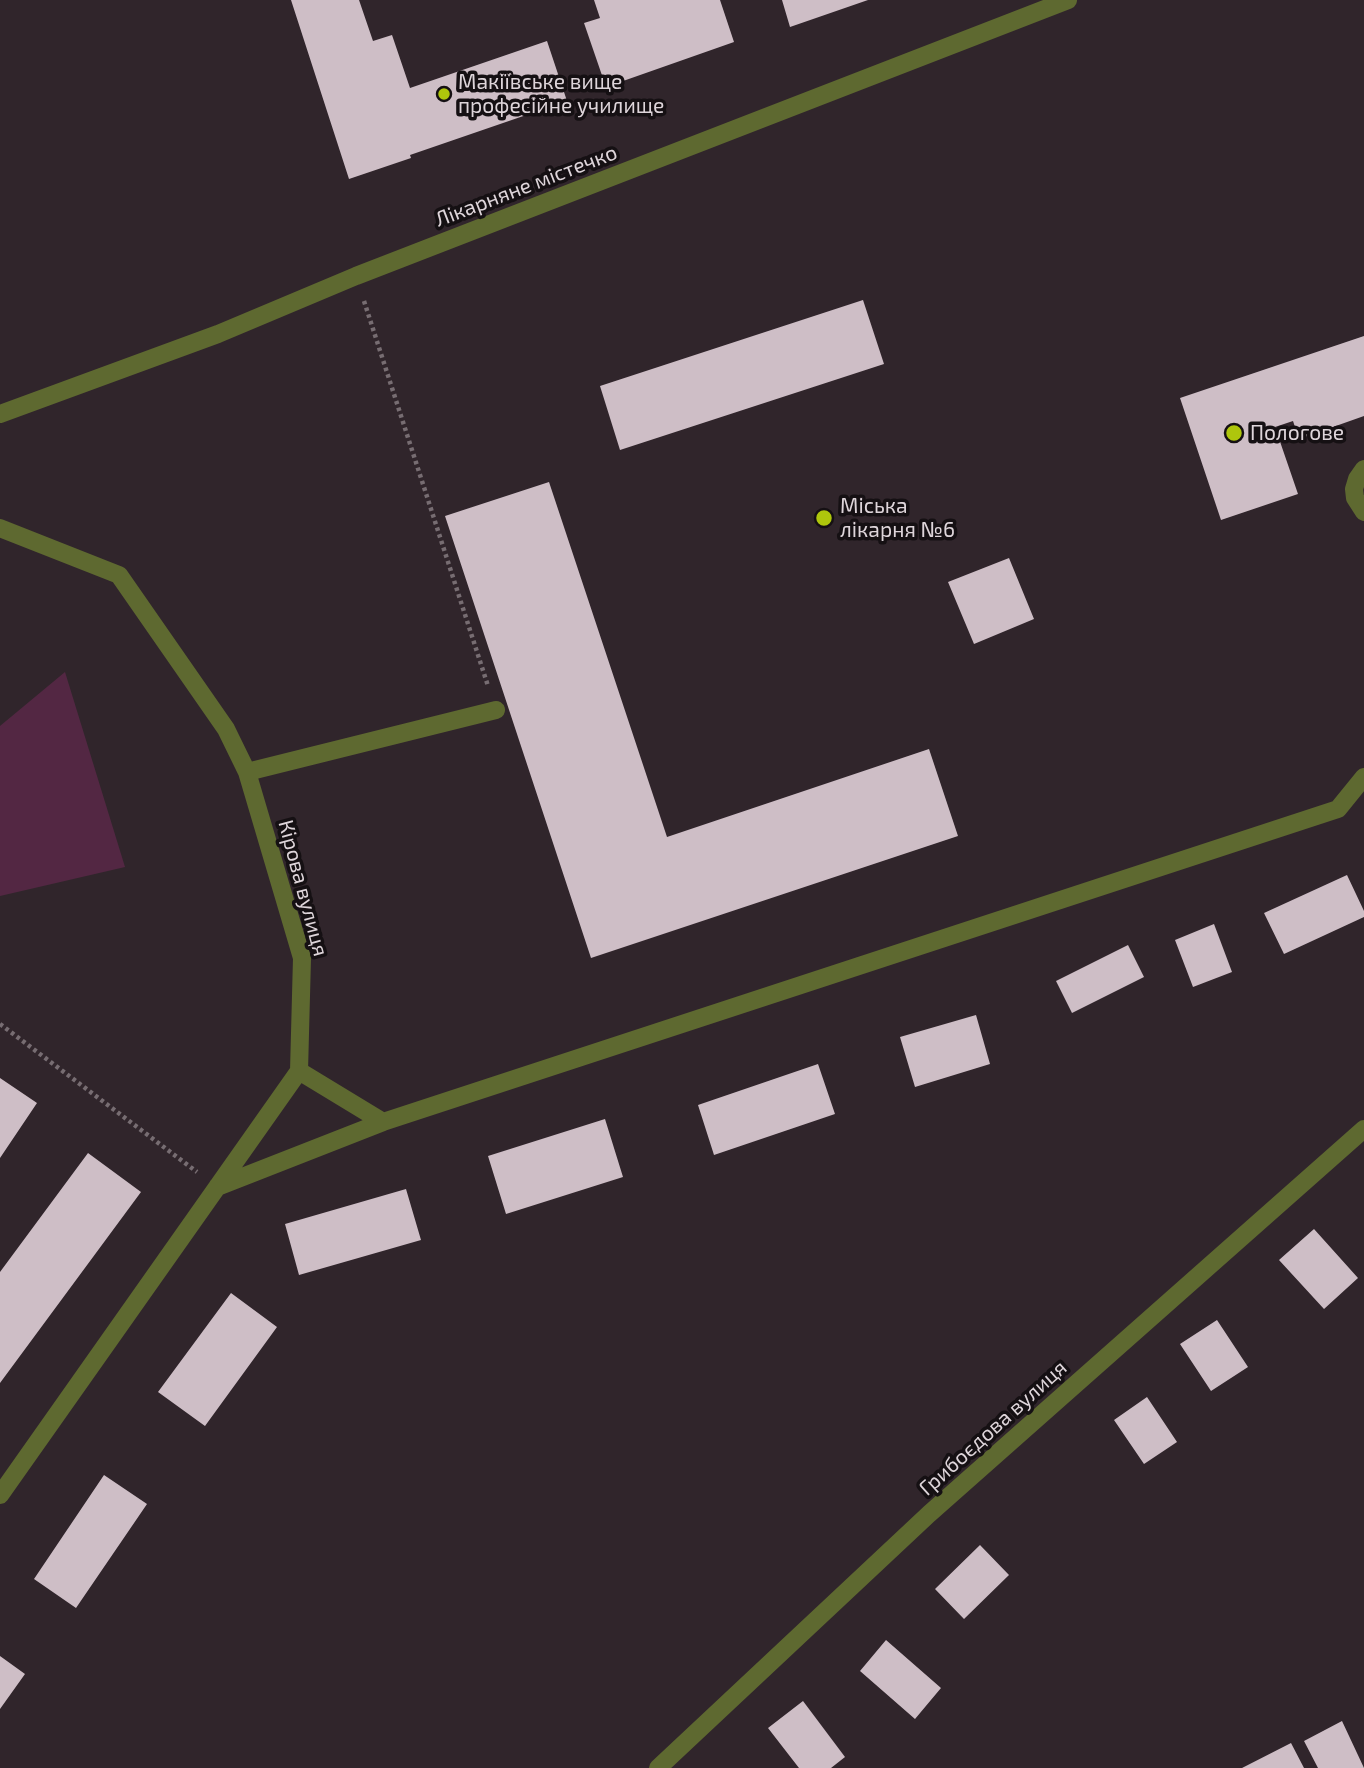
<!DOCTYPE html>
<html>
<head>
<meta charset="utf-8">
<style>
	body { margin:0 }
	canvas { display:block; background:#30252b }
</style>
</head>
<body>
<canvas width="1364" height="1768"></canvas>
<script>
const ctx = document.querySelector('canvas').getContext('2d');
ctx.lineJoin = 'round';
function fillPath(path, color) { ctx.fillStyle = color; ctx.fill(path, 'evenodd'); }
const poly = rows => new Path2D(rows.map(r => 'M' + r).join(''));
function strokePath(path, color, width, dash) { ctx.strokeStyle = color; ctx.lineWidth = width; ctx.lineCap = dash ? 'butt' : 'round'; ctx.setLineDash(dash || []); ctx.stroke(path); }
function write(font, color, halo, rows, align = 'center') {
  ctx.font = font + ' "Exo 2",sans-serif'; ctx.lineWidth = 7; ctx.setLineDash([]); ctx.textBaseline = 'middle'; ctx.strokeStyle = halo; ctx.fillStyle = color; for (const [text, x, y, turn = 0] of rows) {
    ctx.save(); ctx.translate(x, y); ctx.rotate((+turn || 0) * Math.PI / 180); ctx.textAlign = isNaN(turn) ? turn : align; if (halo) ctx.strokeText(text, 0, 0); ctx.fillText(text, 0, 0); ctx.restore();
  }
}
fillPath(poly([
	[65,672,125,867,0,896,0,726]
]), '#532743');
fillPath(poly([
	[291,0,359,0,373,41,392,35,410,88,547,41,567,101,410,155,411,158,349,179],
	[594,0,720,0,734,42,606,87,584,23,600,18],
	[782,0,868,0,790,27],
	[863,300,884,364,620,450,600,386],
	[1364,336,1364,416,1299,439,1293,421,1275,427,1298,494,1221,520,1180,398],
	[549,482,667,837,929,749,958,836,591,958,445,516],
	[1009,558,1034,619,974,644,948,582],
	[1347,875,1364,911,1364,917,1284,954,1264,913],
	[1214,924,1232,972,1193,987,1175,940],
	[1128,945,1144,977,1072,1013,1056,981],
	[976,1015,990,1064,915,1087,900,1037],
	[818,1064,835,1114,714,1155,698,1105],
	[0,1078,37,1103,0,1158],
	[605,1119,623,1177,506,1214,488,1156],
	[88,1153,141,1192,0,1383,0,1272],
	[406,1189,421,1240,299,1275,285,1224],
	[1314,1229,1358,1278,1324,1309,1279,1260],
	[231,1293,277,1327,205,1426,158,1392],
	[1217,1320,1248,1367,1211,1391,1180,1344],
	[1147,1397,1177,1442,1144,1464,1114,1420],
	[104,1475,147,1504,76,1608,34,1579],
	[980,1545,1009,1575,964,1619,935,1589],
	[886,1640,941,1688,915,1719,860,1671],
	[0,1656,25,1674,0,1709],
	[803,1701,845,1757,831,1768,799,1768,768,1728],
	[1342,1721,1364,1768,1318,1768,1304,1741],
	[1291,1743,1304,1768,1242,1768]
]), '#cebec6');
strokePath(poly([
	[364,301,488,686],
	[0,1024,197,1172]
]), '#776d72', 4.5, [3.5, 3.5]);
strokePath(poly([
	[0,414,218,334,356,276,1068,0],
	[1364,469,1357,479,1354,489,1355,498,1364,512],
	[0,528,119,575,226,729,247,772,302,958,299,1071,0,1495],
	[247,772,496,710],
	[299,1071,383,1122,1338,809,1364,777],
	[217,1187,383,1122],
	[658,1768,929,1514,1364,1129]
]), '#5e6930', 18);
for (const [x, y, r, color] of [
	[444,94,7,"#aec60c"],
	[1234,433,9,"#aec60c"],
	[824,518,9,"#aec60c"]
]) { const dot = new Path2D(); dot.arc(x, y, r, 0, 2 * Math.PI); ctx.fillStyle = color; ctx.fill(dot); strokePath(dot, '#151013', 2.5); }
write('21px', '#ded5da', '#151013', [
	["Макіївське вище",458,82],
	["професійне училище",458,106],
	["Пологове",1250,433],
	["Міська",840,506],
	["лікарня №6",840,530]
], 'left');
write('21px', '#ded5da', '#151013', [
	["Лікарняне містечко",526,186,-21],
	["Кірова вулиця",303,888,75],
	["Грибоєдова вулиця",993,1428,-42]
]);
</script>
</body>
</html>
